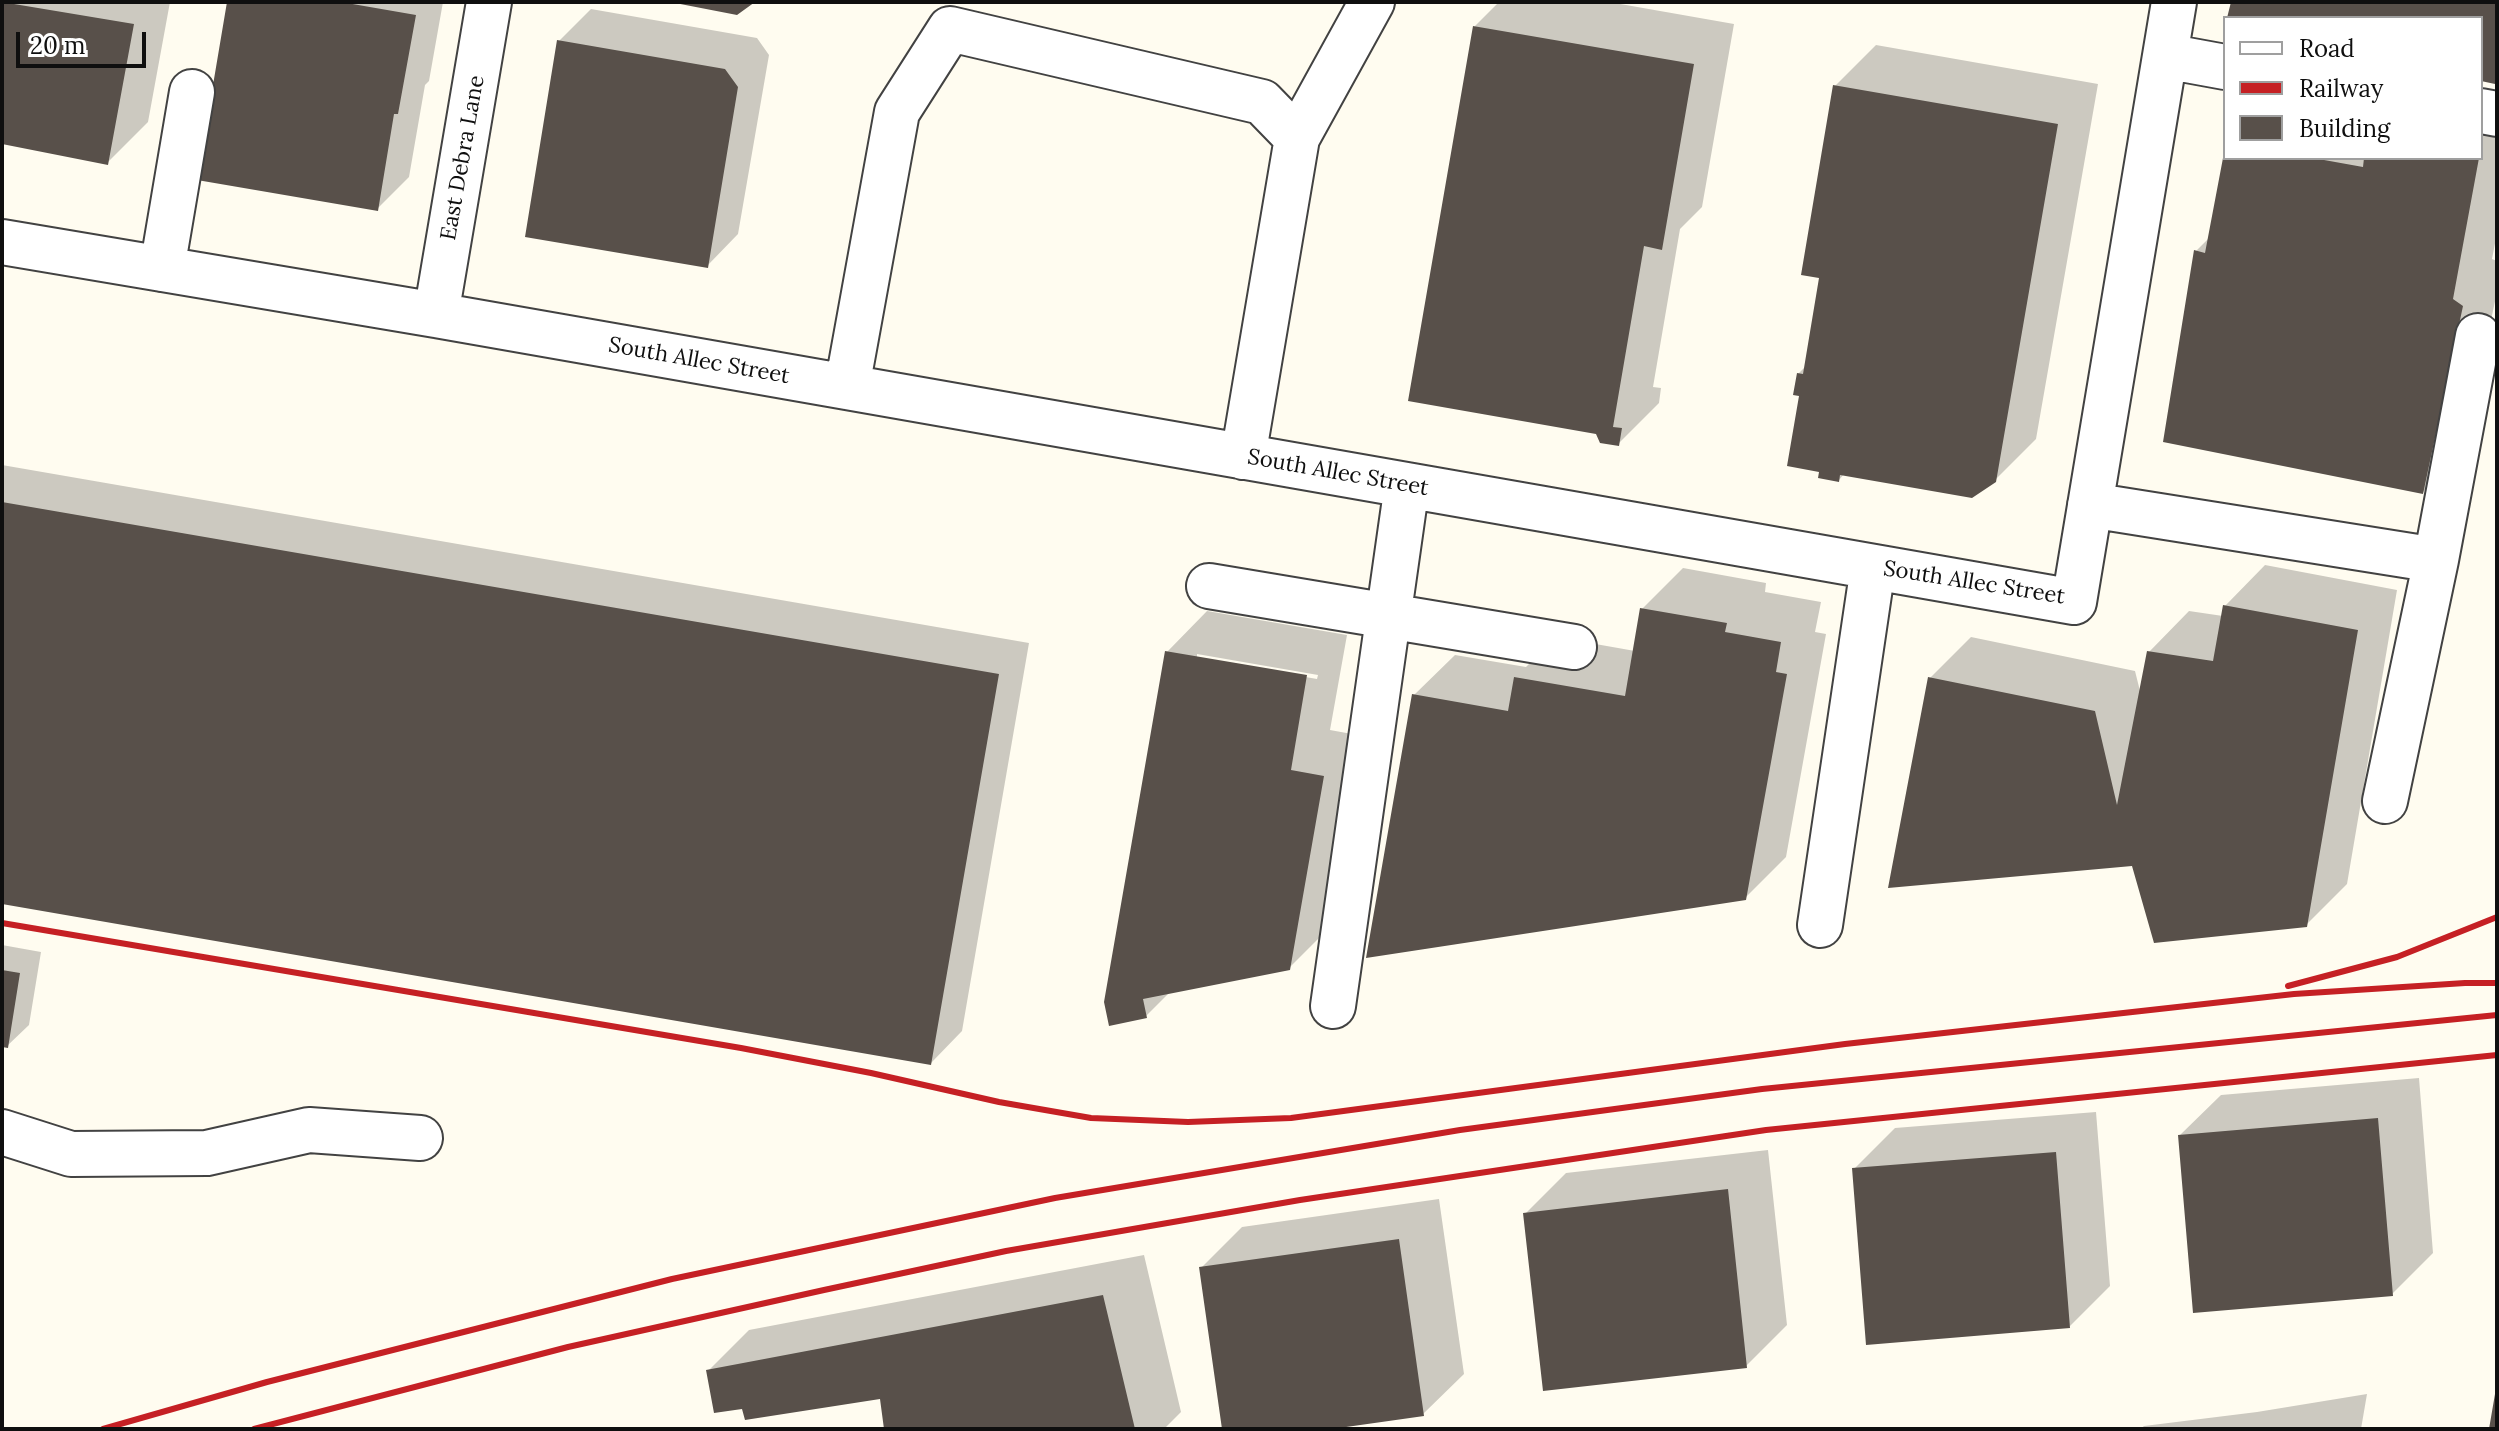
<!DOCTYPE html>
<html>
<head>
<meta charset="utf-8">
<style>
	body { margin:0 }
	#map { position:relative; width:2499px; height:1431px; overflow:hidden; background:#fffcf0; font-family:Lora,serif }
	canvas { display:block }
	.frame { position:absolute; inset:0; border:4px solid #0f0f0f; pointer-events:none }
	.legend { position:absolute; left:2223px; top:16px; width:260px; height:144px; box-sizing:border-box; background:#fff; border:2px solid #9f9f9f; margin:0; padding:10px 14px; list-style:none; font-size:24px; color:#0f0f0f }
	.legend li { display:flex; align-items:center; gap:16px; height:40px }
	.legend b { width:40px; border:2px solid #9f9f9f }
	.scale { position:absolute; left:16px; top:32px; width:130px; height:36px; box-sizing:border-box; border:4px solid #0f0f0f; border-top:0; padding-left:10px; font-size:24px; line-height:28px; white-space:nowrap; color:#0f0f0f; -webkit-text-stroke:6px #fff; paint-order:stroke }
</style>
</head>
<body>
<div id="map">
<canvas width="2499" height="1431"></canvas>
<div class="frame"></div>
<ul class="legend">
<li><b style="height:10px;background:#fff"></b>Road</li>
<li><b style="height:10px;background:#c52024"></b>Railway</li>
<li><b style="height:22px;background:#58504a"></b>Building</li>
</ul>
<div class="scale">20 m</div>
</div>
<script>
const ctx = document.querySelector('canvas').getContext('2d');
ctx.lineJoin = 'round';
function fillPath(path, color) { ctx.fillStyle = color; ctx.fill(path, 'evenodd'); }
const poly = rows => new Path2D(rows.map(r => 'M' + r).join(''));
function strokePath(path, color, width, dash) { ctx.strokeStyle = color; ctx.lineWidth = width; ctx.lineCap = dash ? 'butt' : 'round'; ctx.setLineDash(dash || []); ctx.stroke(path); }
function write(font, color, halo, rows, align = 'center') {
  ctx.font = font + ' Lora,serif'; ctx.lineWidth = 8; ctx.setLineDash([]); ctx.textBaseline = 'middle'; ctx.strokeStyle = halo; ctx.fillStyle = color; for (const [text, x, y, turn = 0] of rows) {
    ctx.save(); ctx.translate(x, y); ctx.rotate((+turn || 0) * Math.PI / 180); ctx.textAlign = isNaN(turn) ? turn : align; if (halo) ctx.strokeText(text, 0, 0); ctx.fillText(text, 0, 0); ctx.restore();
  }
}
fillPath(poly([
	[2,2,170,2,148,122,107,163,2,142],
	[229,2,443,2,429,81,425,85,409,177,377,209],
	[1499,2,1609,2,1734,24,1702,207,1680,229,1653,387,1661,388,1659,403,1618,444,1475,26],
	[2233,2,2497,2,2497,79,2494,82,2481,79,2481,18,2229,18],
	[591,9,757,38,769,55,738,234,707,266,559,41],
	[1876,45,2098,84,2036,439,1994,481,1844,474,1839,480,1801,395,1798,374,1806,366,1821,276,1835,86],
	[2481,89,2497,92,2497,233,2492,259,2497,261,2497,292,2463,451,2423,492,2196,251,2210,237,2225,158,2481,158],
	[2,465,1029,643,962,1031,931,1063,2,902],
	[2265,565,2397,590,2347,884,2306,925,2133,864,1930,678,1971,637,2135,671,2141,695,2149,652,2189,611,2223,616,2225,606],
	[1683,568,1766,583,1765,592,1821,602,1815,632,1826,634,1786,857,1745,898,1414,695,1455,655,1526,667,1556,637,1635,651,1642,609],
	[1207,611,1347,635,1330,730,1363,736,1330,927,1289,968,1170,992,1146,1016,1111,1024,1167,652],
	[1197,654,1318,675,1317,679,1197,658],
	[2,945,41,952,29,1025,7,1046,2,1045],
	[2419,1078,2433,1253,2392,1294,2180,1135,2221,1095],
	[2096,1112,2110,1286,2070,1326,1854,1169,1895,1128],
	[1768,1150,1787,1325,1746,1366,1525,1214,1566,1173],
	[1439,1199,1464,1374,1423,1414,1318,1429,1224,1429,1201,1268,1242,1227],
	[1144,1255,1181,1412,1164,1429,886,1429,882,1397,744,1407,708,1371,749,1330],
	[2367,1394,2361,1429,2140,1429,2144,1426,2257,1412]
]), '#0003');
fillPath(poly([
	[2,2,134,24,108,165,2,144],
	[227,2,341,2,416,15,398,114,394,114,378,211,197,180],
	[670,2,755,2,737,15],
	[2231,2,2497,2,2495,84,2481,81,2481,18,2227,18],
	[1473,26,1694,64,1662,250,1644,246,1613,427,1622,428,1619,446,1600,443,1596,434,1408,401],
	[557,40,725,69,738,87,708,268,525,237],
	[1833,85,2058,124,1996,482,1972,498,1840,475,1839,482,1818,478,1819,472,1787,466,1799,396,1793,395,1797,373,1803,374,1819,278,1801,275],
	[2223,158,2313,158,2363,167,2364,158,2479,158,2453,299,2463,306,2423,494,2163,442,2194,250,2205,253],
	[2,502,999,674,931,1065,2,904],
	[2223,605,2358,630,2307,927,2154,943,2132,866,1888,888,1928,677,2095,711,2117,805,2147,651,2213,661],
	[1640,608,1727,623,1725,632,1781,642,1776,672,1787,674,1746,900,1366,958,1412,694,1508,711,1514,677,1625,696],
	[1165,651,1307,675,1291,770,1324,776,1290,970,1143,999,1147,1018,1109,1026,1104,1002],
	[2,970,20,973,8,1048,2,1047],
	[2378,1118,2393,1296,2193,1313,2178,1135],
	[2056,1152,2070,1328,1866,1345,1852,1168],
	[1728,1189,1747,1368,1543,1391,1523,1213],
	[1399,1239,1424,1416,1332,1429,1222,1429,1199,1267],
	[1103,1295,1135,1429,884,1429,880,1399,745,1420,742,1409,714,1413,706,1370],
	[2495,1394,2497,1429,2489,1429]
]), '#58504a');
const minor = poly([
	[2165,56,2225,67],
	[2481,111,2497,114],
	[1297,138,1372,2],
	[2,242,436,315,2074,602,2174,2],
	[162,269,192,92],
	[436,315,489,2],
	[847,387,897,112,950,29,1262,102,1297,138,1243,457],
	[2090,505,2436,560,2478,336],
	[1209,586,1574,647],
	[2385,801,2436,560],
	[1820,925,1873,567],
	[1333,1006,1407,485],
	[2,1132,71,1154,207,1153,309,1130,420,1138]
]);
strokePath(minor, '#424242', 48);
strokePath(minor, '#fff', 44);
strokePath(poly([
	[2,923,741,1048,871,1073,999,1102,1091,1118,1188,1122,1291,1118,1845,1044,2294,994,2465,983,2497,983],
	[2288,986,2397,957,2497,917],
	[103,1429,267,1382,672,1279,1055,1198,1460,1130,1762,1089,2497,1015],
	[254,1429,568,1347,824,1290,1006,1251,1300,1200,1766,1130,2497,1055]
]), '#c52024', 6);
write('22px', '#0f0f0f', '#fff', [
	["East Debra Lane",463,158,-80],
	["South Allec Street",699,361,10],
	["South Allec Street",1338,473,10],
	["South Allec Street",1974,583,9]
]);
</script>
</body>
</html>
